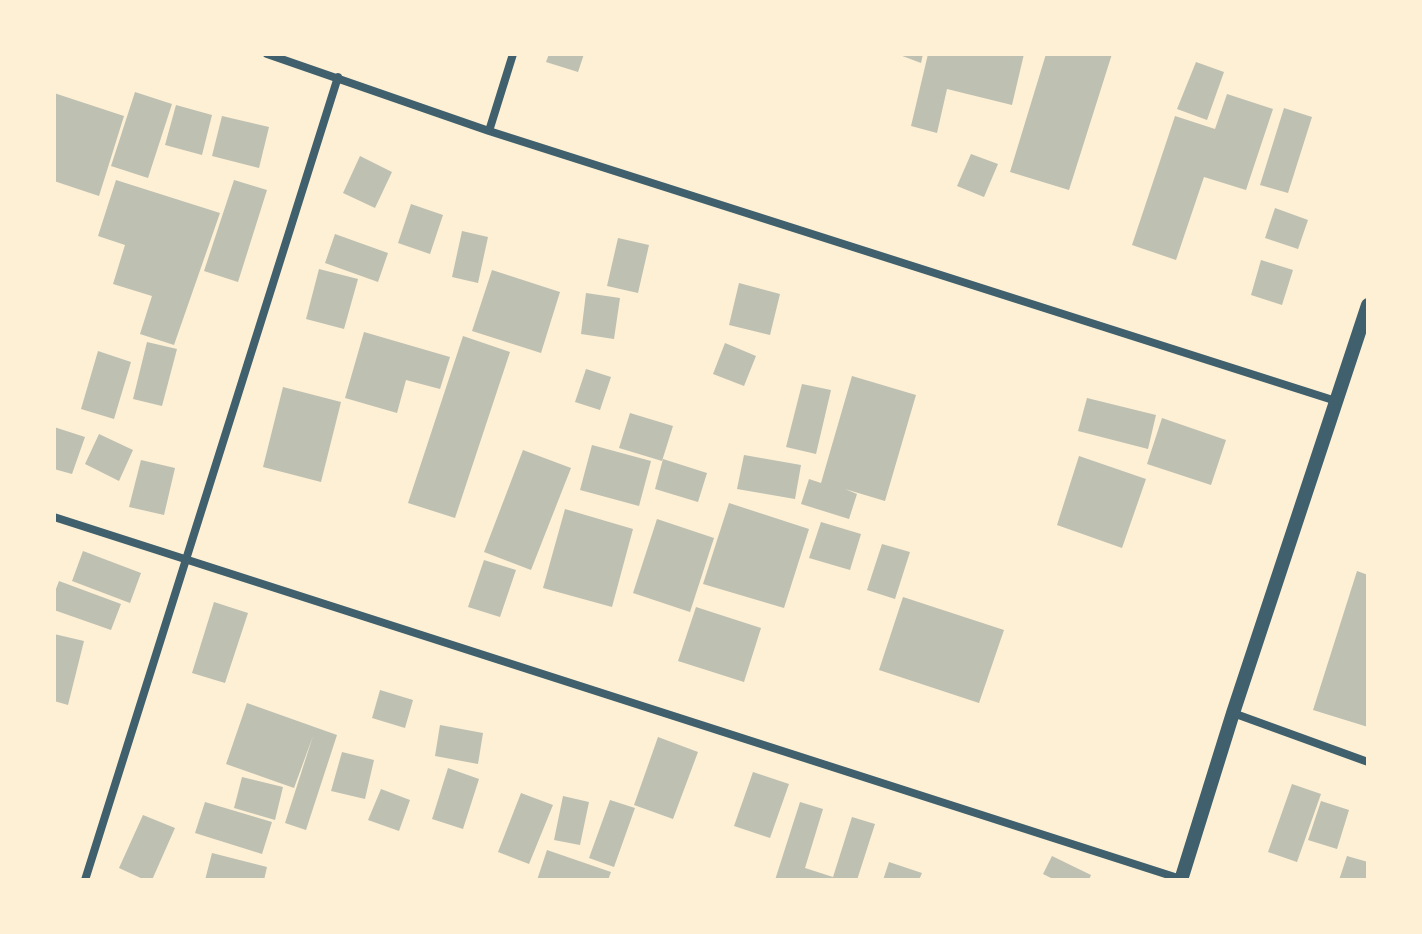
<!DOCTYPE html>
<html>
<head>
<meta charset="utf-8">
<style>
	body { margin:0 }
	#map { position:relative; width:1422px; height:934px; overflow:hidden; background:#fdf0d5; font-family:"Crimson Pro",serif }
	canvas { display:block }
	.frame { position:absolute; inset:0; border:56px solid #fdf0d5; pointer-events:none }
</style>
</head>
<body>
<div id="map">
<canvas width="1422" height="934"></canvas>
<div class="frame"></div>
</div>
<script>
const ctx = document.querySelector('canvas').getContext('2d');
ctx.lineJoin = 'round';
function fillPath(path, color) { ctx.fillStyle = color; ctx.fill(path, 'evenodd'); }
const poly = rows => new Path2D(rows.map(r => 'M' + r).join(''));
function strokePath(path, color, width, dash) { ctx.strokeStyle = color; ctx.lineWidth = width; ctx.lineCap = dash ? 'butt' : 'round'; ctx.setLineDash(dash || []); ctx.stroke(path); }
fillPath(poly([
	[549,54,584,54,578,72,546,62],
	[897,54,923,54,921,63],
	[928,54,1024,54,1012,105,947,89,937,133,911,126],
	[1046,54,1112,54,1069,190,1010,172],
	[1196,62,1224,72,1207,120,1177,109],
	[135,92,172,104,148,178,111,166],
	[54,93,124,116,99,196,54,181],
	[1227,94,1273,109,1246,190,1204,177,1176,260,1132,245,1175,116,1215,129],
	[176,105,212,115,202,155,165,145],
	[1284,108,1312,117,1288,193,1260,185],
	[222,116,269,127,259,168,212,156],
	[971,154,998,164,984,197,957,186],
	[360,156,392,172,375,208,343,193],
	[116,180,220,213,174,345,140,334,152,296,113,284,125,245,98,236],
	[234,180,267,190,238,282,204,271],
	[411,204,443,215,430,254,398,243],
	[1275,208,1308,220,1298,249,1265,238],
	[462,231,488,237,478,283,452,277],
	[335,234,388,253,378,282,325,263],
	[618,238,649,245,638,293,607,286],
	[1261,260,1293,270,1282,305,1251,295],
	[319,269,358,279,344,329,306,319],
	[492,270,560,292,541,353,472,331],
	[739,283,780,294,770,335,729,325],
	[586,293,620,298,614,339,581,334],
	[364,332,450,357,440,389,406,380,397,413,345,398],
	[463,336,510,352,455,518,408,503],
	[147,342,177,349,162,406,133,399],
	[725,343,756,356,744,386,713,374],
	[98,351,131,362,114,419,81,409],
	[586,369,611,377,600,410,575,402],
	[852,376,916,395,885,501,845,489,857,494,849,519,801,504,809,479,821,483],
	[802,384,831,390,816,454,786,447],
	[283,387,341,402,321,482,263,467],
	[1087,398,1156,415,1148,449,1078,431],
	[630,413,673,426,662,461,619,448],
	[1162,418,1226,440,1211,485,1147,464],
	[54,427,85,437,72,474,54,469],
	[99,434,133,450,119,481,85,464],
	[592,445,651,461,639,506,580,490],
	[523,450,571,468,531,570,484,552],
	[744,455,801,465,795,499,737,489],
	[1079,456,1146,479,1122,548,1057,525],
	[663,459,707,473,698,502,655,489],
	[141,460,175,468,164,515,129,507],
	[729,503,809,529,784,608,703,584],
	[565,509,633,529,612,607,543,588],
	[657,519,714,538,690,612,633,593],
	[821,522,861,534,850,570,809,558],
	[882,544,910,552,895,599,867,590],
	[83,551,141,573,130,603,72,581],
	[484,560,516,570,500,617,468,607],
	[1357,571,1368,575,1368,727,1313,710],
	[59,581,121,604,111,630,54,610,54,594],
	[903,597,1004,630,979,703,879,670],
	[214,602,248,613,225,683,192,673],
	[696,607,761,628,744,682,678,661],
	[54,634,84,641,68,705,54,701],
	[380,690,413,700,405,728,372,718],
	[247,703,337,735,306,830,285,823,313,736,294,788,226,764],
	[440,725,483,733,478,764,435,756],
	[658,737,698,752,673,819,634,805],
	[342,752,374,760,365,799,331,791],
	[448,768,479,779,463,829,432,819],
	[753,772,789,784,770,838,734,826],
	[242,777,283,787,275,820,234,808],
	[1292,784,1321,794,1297,862,1268,852],
	[381,789,410,800,399,831,368,820],
	[521,793,553,805,529,864,498,852],
	[563,796,589,802,580,845,554,840],
	[610,800,635,808,614,867,589,858],
	[1321,801,1349,810,1337,849,1308,840],
	[205,802,272,822,262,854,195,833],
	[800,802,823,809,805,868,833,877,852,817,875,824,857,880,775,880],
	[143,815,175,828,152,880,145,880,119,868],
	[547,850,611,872,608,880,537,880],
	[212,853,267,867,264,880,205,880],
	[1052,856,1091,875,1089,880,1055,880,1043,874],
	[1347,856,1368,862,1368,880,1339,880],
	[889,862,922,873,919,880,883,880]
]), '#bec0b2');
strokePath(poly([
	[267,54,489,131,1336,401],
	[489,131,513,54],
	[54,517,1181,879],
	[1233,713,1368,762],
	[85,880,338,77]
]), '#3f606c', 8);
strokePath(poly([
	[1181,880,1233,713,1368,305]
]), '#3f606c', 14);
</script>
</body>
</html>
